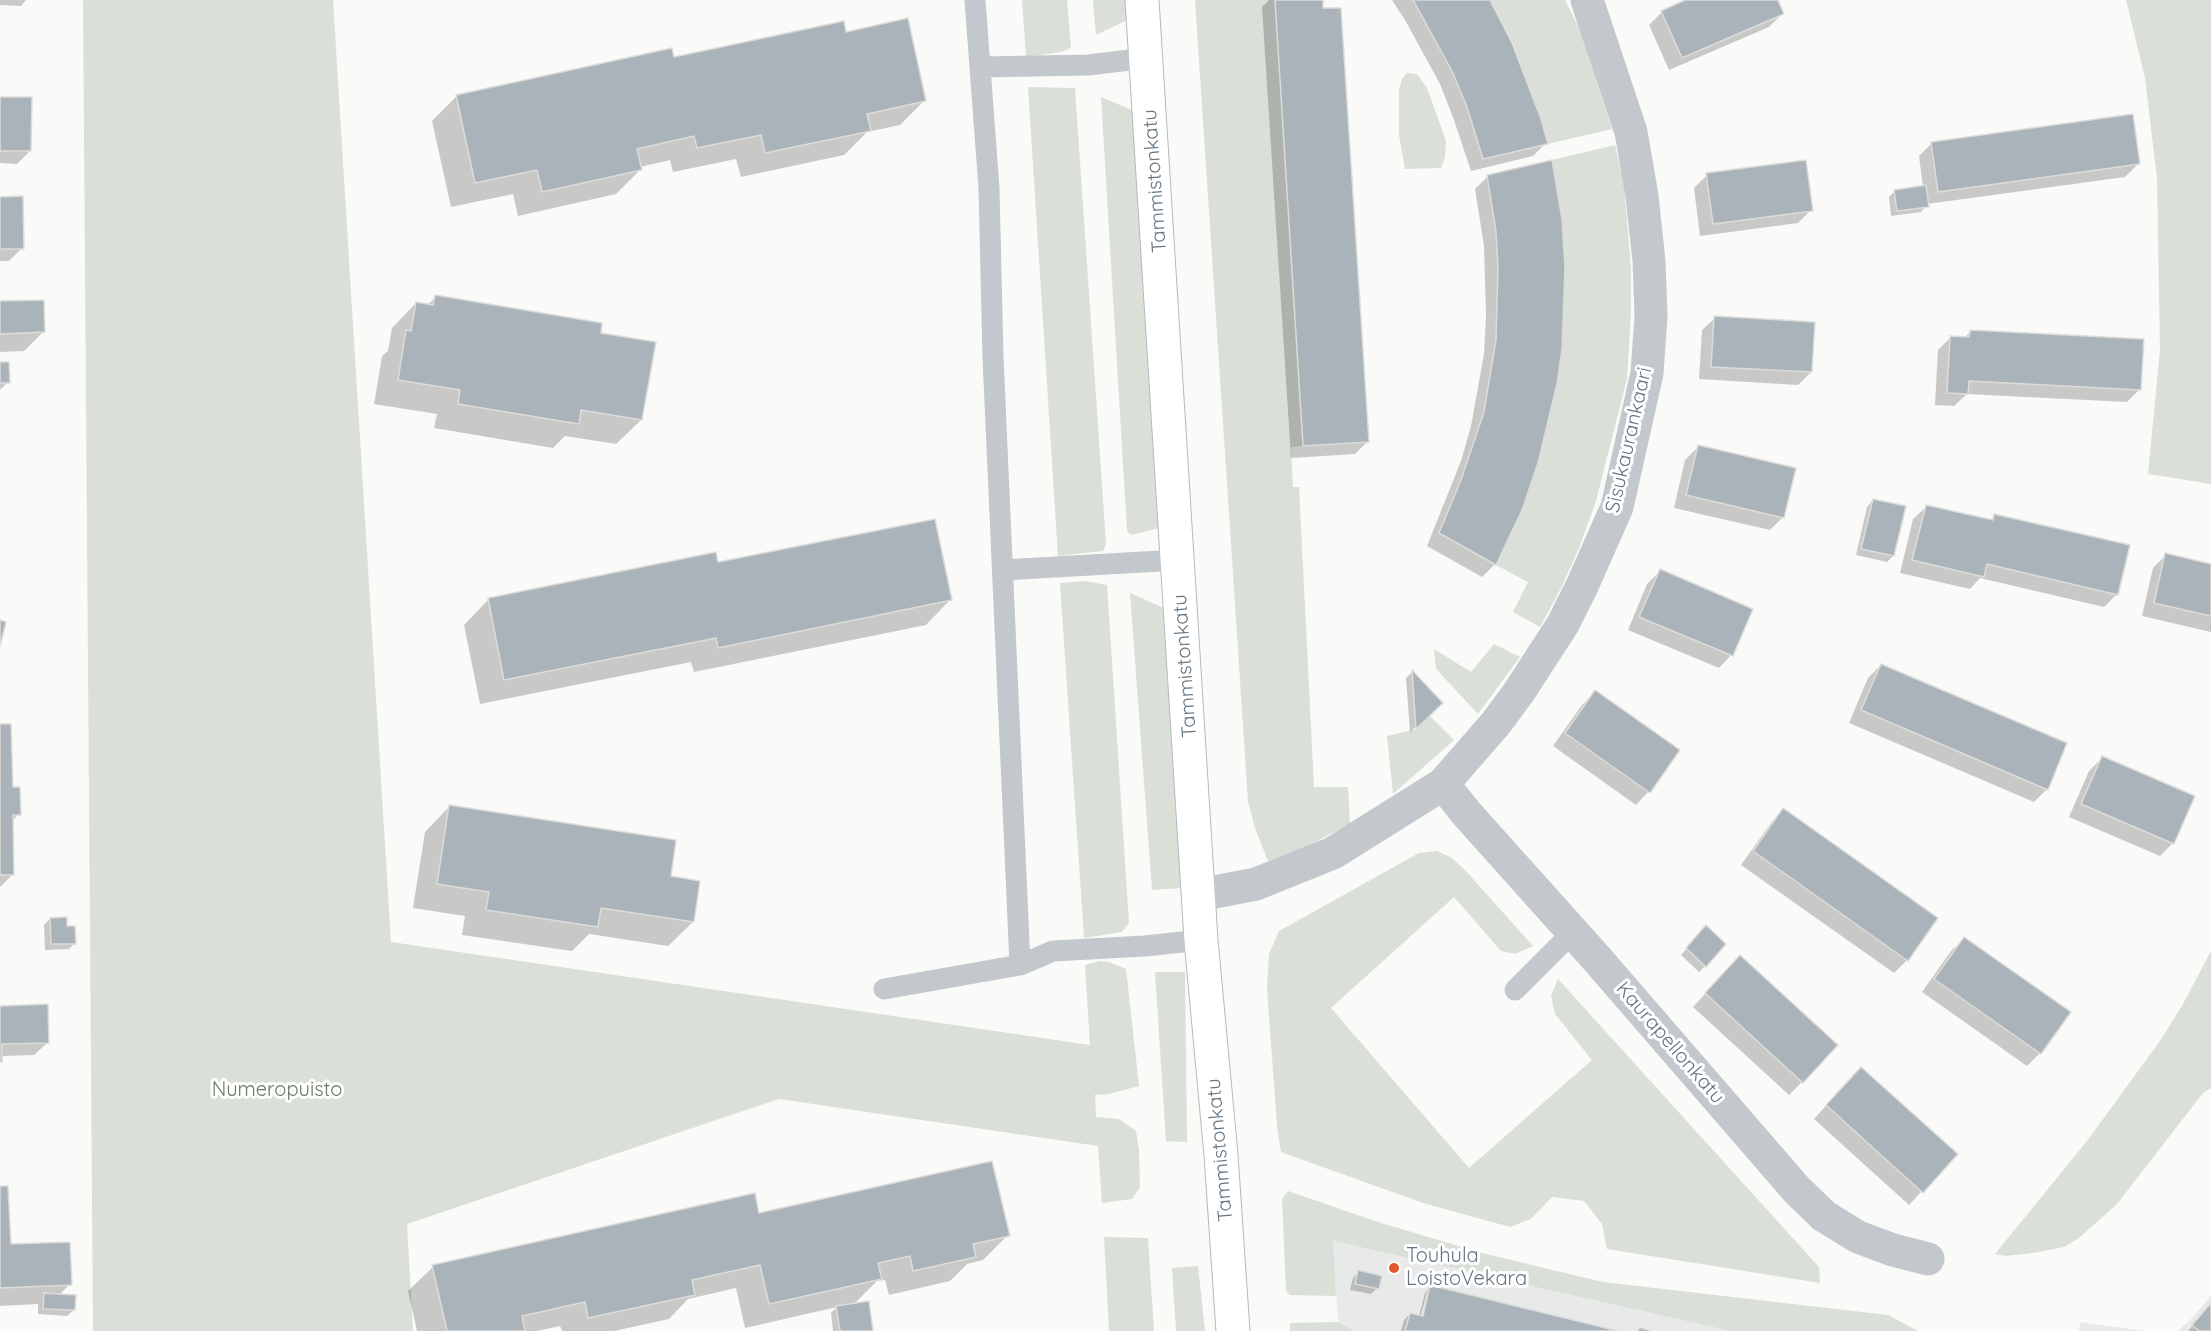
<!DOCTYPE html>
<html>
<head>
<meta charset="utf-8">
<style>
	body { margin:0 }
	canvas { display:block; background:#fafaf8 }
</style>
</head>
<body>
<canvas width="2211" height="1331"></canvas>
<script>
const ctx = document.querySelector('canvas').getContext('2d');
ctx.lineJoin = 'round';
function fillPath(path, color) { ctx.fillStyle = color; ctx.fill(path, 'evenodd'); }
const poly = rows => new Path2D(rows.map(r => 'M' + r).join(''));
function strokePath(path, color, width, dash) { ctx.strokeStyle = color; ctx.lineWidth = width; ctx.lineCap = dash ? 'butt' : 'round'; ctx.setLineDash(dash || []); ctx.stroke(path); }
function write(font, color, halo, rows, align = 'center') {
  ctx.font = font + ' Quicksand,sans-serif'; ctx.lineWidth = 6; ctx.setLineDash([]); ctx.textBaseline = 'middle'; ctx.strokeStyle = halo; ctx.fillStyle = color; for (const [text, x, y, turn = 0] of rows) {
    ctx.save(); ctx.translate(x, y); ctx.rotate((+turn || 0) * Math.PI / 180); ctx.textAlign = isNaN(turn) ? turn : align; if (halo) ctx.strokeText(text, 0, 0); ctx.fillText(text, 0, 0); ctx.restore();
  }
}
fillPath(poly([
	[1332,1241,1730,1331,1339,1331],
	[2211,1296,2211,1331,2178,1331,2190,1320],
	[2080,1322,2145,1331,2079,1331]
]), '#e8e9e9');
fillPath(poly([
	[83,0,333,0,391,942,1090,1045,1085,965,1100,961,1109,962,1126,969,1139,1086,1109,1094,1095,1095,1096,1117,1119,1119,1136,1131,1139,1150,1140,1187,1132,1199,1102,1203,1098,1146,779,1099,407,1224,413,1331,93,1331],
	[1022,0,1067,0,1071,48,1061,52,1026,57],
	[1093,0,1125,0,1127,20,1096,35],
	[1195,0,1275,0,1303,446,1291,447,1293,487,1299,487,1314,787,1348,787,1350,824,1282,859,1268,861,1255,828,1248,801],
	[1490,0,1565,0,1580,30,1612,129,1548,144,1541,119,1513,43],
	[2126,0,2211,0,2211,484,2148,474,2160,350,2157,178,2145,78],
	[1407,73,1417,74,1427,88,1446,141,1445,157,1441,168,1405,169,1399,135,1399,91,1402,79],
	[1028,87,1075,88,1106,544,1103,551,1058,556],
	[1101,97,1132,110,1159,528,1131,535,1127,531],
	[1615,145,1624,185,1631,268,1631,313,1627,379,1596,501,1579,548,1562,586,1540,627,1513,612,1528,582,1496,565,1522,510,1538,463,1557,384,1562,349,1565,268,1562,219,1552,160],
	[1085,581,1107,585,1129,923,1122,932,1084,938,1060,583],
	[1130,593,1164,608,1182,888,1152,890],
	[1494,644,1520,657,1478,714,1436,669,1434,649,1471,672],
	[1430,716,1454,740,1393,794,1387,736,1416,729],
	[1437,851,1452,858,1465,870,1533,946,1515,954,1501,951,1454,897,1331,1008,1469,1168,1592,1060,1555,1014,1551,996,1558,979,1819,1267,1820,1283,1607,1249,1602,1224,1584,1201,1552,1197,1531,1219,1510,1227,1423,1203,1281,1152,1277,1126,1267,988,1269,954,1279,931,1419,853],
	[2211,951,2211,1088,2203,1093,2117,1204,2079,1238,2064,1247,2033,1253,2005,1256,1995,1254,2087,1141,2160,1041,2183,1004],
	[1155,972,1185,972,1187,1142,1166,1141],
	[1288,1191,1378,1222,1482,1253,1603,1282,1888,1315,1918,1331,1730,1331,1333,1241,1336,1296,1290,1295,1286,1291,1282,1199],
	[1104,1237,1148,1238,1154,1331,1109,1331],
	[1198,1266,1205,1331,1176,1331,1172,1268],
	[1338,1322,1354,1331,1290,1331,1290,1323]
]), '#dadfd7');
fillPath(poly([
	[0,0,26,0,21,6,0,5],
	[1269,0,1321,0,1368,441,1355,454,1291,458,1262,7],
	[1392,0,1488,0,1546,143,1533,156,1471,171,1454,120,1440,84,1405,20],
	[1689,0,1776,0,1782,14,1769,27,1669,70,1649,25,1662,12],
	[845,34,925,100,900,125,867,132,844,155,741,177,736,159,673,172,670,160,640,167,640,170,616,194,518,216,513,194,451,207,432,121,457,96,673,59],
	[0,98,30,151,17,164,0,163],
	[1932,143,2138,164,2125,177,1927,204,1921,212,1891,216,1889,197,1895,191,1923,187,1919,156],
	[1551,162,1495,564,1482,577,1427,546,1461,461,1471,426,1484,354,1486,316,1484,246,1475,189,1488,176],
	[1707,175,1811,210,1798,223,1700,236,1694,188],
	[0,198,22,248,9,261,0,261],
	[436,297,599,334,641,420,616,444,565,436,553,448,434,428,437,414,374,404,382,356,388,351,392,328,416,303,427,305],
	[0,303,43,332,24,351,0,352],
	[1715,318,1811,372,1798,385,1699,379,1702,330],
	[1970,332,2140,389,2127,402,1967,394,1954,406,1935,405,1938,350,1951,337,1964,338],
	[0,363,8,382,0,390],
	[1698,447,1783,517,1770,530,1674,508,1685,460],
	[1873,500,1893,556,1887,562,1856,555,1867,507],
	[1926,507,1989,521,1995,515,2117,594,2104,607,1980,578,1970,589,1900,573,1913,519],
	[715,554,717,564,950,600,926,625,694,672,691,662,480,704,464,625,488,600],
	[2166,555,2211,566,2211,632,2142,616,2153,568],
	[1660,571,1731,655,1719,668,1628,630,1647,584],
	[1881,665,2047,789,2034,802,1849,723,1868,678],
	[1412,672,1441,703,1410,732,1406,678],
	[1595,692,1678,751,1648,792,1636,805,1553,746,1582,705],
	[0,726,11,788,19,814,11,822,12,875,0,887],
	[2102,758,2173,843,2160,856,2069,817,2089,771],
	[449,807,669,877,693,922,668,946,589,934,572,951,462,935,465,916,413,908,425,832],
	[1783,810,1907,960,1894,973,1741,865,1771,823],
	[50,919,66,928,75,943,69,949,45,950,44,925],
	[1700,933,1705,966,1699,972,1681,955],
	[1964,939,2069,1012,2040,1053,2027,1066,1922,992,1951,951],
	[1727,970,1802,1082,1789,1095,1693,1007],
	[0,1007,47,1043,34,1055,1,1056,0,1062],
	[1848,1081,1956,1154,1909,1205,1814,1119],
	[0,1188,10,1246,70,1284,59,1295,74,1310,67,1316,38,1314,38,1304,0,1306],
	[758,1214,1008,1235,983,1260,967,1264,950,1281,889,1295,885,1280,877,1281,853,1305,872,1331,833,1331,831,1313,837,1307,745,1328,736,1288,688,1299,669,1319,614,1331,562,1331,560,1326,537,1331,417,1331,408,1291,433,1267],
	[1359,1272,1377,1288,1371,1294,1350,1290,1353,1278],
	[1431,1287,1611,1331,1401,1331,1404,1320,1410,1314,1419,1316,1425,1293],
	[1427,1292,1430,1292,1422,1324,1419,1323],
	[2211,1304,2211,1331,2188,1331],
	[1640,1328,1651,1331,1638,1331]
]), '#0003');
const building = poly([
	[1275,0,1323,0,1323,8,1341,8,1369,442,1303,446,1275,0],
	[1413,0,1490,0,1512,43,1541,119,1548,144,1483,159,1467,107,1452,71,1413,0],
	[1685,0,1778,0,1784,14,1682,58,1661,11,1685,0],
	[908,18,926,101,867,114,871,131,765,153,761,135,697,148,694,136,637,149,642,170,542,192,537,170,475,183,456,95,672,48,674,57,844,21,846,32,908,18],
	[0,97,32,97,31,151,0,151,0,97],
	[2133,114,2140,164,1938,192,1931,142,2133,114],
	[1552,160,1562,219,1565,268,1562,349,1557,384,1538,463,1522,510,1496,565,1439,533,1461,480,1484,412,1496,340,1498,267,1496,232,1487,175,1552,160],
	[1806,160,1813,211,1713,224,1706,173,1806,160],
	[1926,185,1929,207,1897,211,1894,190,1926,185],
	[23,196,24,249,0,249,0,197,23,196],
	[435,295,602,323,601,333,656,342,642,420,581,410,579,424,458,404,460,390,398,380,406,330,411,331,416,302,433,305,435,295],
	[44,300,45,332,0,334,0,301,44,300],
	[1714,316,1815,322,1812,372,1711,367,1714,316],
	[1970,330,2144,339,2141,390,1969,381,1968,394,1947,393,1950,336,1969,337,1970,330],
	[0,362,9,362,10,383,0,383,0,362],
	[1698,445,1796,468,1784,518,1686,495,1698,445],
	[1873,499,1906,506,1894,556,1861,549,1873,499],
	[1926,505,1993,520,1994,514,2130,545,2118,595,1987,564,1984,577,1912,560,1926,505],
	[935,519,952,600,718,648,716,638,504,680,488,598,716,552,718,562,935,519],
	[2165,553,2211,564,2211,616,2154,603,2165,553],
	[1660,569,1753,609,1733,656,1639,617,1660,569],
	[0,620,6,622,0,646,0,620],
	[1881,664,2067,743,2048,790,1861,710,1881,664],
	[1412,670,1443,703,1416,729,1412,670],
	[1595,690,1680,750,1650,793,1565,733,1595,690],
	[0,724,11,724,13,787,20,787,21,815,13,815,14,875,0,875,0,724],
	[2102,756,2195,796,2174,844,2081,804,2102,756],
	[449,805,676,840,671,876,700,881,694,922,601,908,598,927,486,910,489,892,437,884,449,805],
	[1783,808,1938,918,1908,961,1753,851,1783,808],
	[67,917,67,926,75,926,76,944,51,944,50,918,67,917],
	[1706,925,1726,944,1706,967,1686,948,1706,925],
	[1964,937,2071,1012,2041,1054,1934,979,1964,937],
	[1740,955,1838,1045,1803,1083,1705,993,1740,955],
	[48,1004,49,1043,2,1044,2,1062,0,1062,0,1006,48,1004],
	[1861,1067,1958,1154,1923,1193,1826,1105,1861,1067],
	[992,1161,1010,1236,973,1244,976,1257,913,1271,910,1256,878,1263,882,1279,769,1304,760,1265,692,1280,695,1295,588,1318,585,1302,522,1316,525,1331,447,1331,432,1265,755,1193,759,1213,992,1161],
	[0,1186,8,1186,11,1244,70,1242,72,1285,0,1288,0,1186],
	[1358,1270,1382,1276,1379,1289,1355,1284,1358,1270],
	[1430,1285,1618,1331,1405,1331,1410,1313,1423,1316,1430,1285],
	[44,1293,76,1295,75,1310,43,1309,44,1293],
	[869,1301,873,1331,840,1331,836,1306,869,1301],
	[2211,1303,2211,1331,2199,1331,2192,1325,2211,1303]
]);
fillPath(building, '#aab3b9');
strokePath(building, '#dcdcda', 1.5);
const secondary = poly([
	[1142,0,1201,940,1221,1155,1233,1331]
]);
strokePath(secondary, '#b3babf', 35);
strokePath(poly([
	[975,0,989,188,993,357,1020,965],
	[981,67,1088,65,1147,58],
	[1003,570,1178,560],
	[884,989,1020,965,1053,951,1145,946,1201,940],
	[1515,990,1573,932]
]), '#c3c8cc', 21);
strokePath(poly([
	[1443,784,1467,814,1597,959,1797,1190,1824,1216,1858,1237,1893,1250,1928,1259],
	[1199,895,1256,884,1333,853,1443,784,1496,723,1519,692,1563,624,1582,586,1617,507,1647,373,1651,316,1649,261,1642,196,1631,132,1587,0]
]), '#c3c8cc', 33);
strokePath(secondary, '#fff', 33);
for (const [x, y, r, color] of [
	[1394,1268,6,"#e4572e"]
]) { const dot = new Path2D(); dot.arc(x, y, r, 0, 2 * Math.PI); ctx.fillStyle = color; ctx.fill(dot); strokePath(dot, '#fff', 2); }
write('20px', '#657683', '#fff', [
	["Tammistonkatu",1155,181,-94],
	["Sisukaurankaari",1629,440,-77],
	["Tammistonkatu",1185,666,-94],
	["Kaurapellonkatu",1670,1043,49],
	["Tammistonkatu",1220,1150,-95]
]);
write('20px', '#687a64', '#fff', [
	["Numeropuisto",277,1090]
]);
write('20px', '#657683', '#fff', [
	["Touhula",1406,1256],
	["LoistoVekara",1406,1279]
], 'left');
</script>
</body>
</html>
